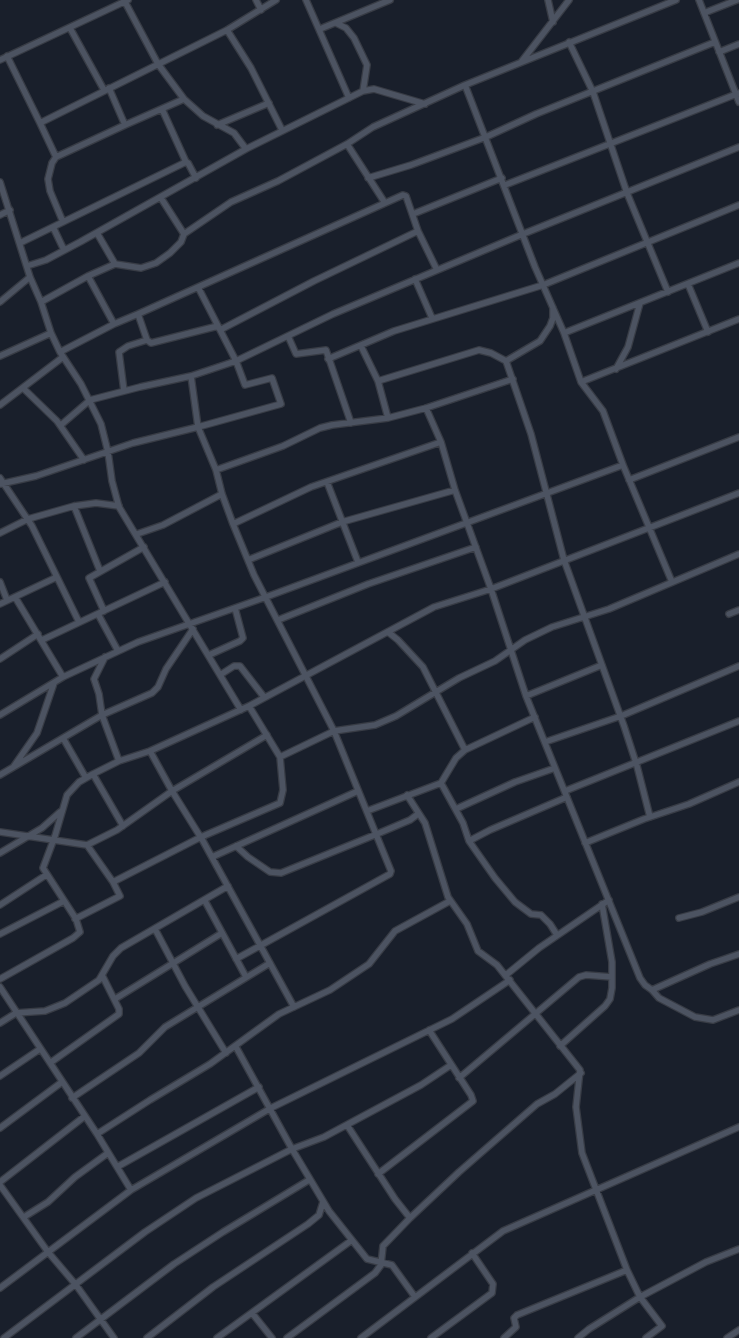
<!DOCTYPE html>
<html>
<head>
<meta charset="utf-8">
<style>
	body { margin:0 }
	canvas { display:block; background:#191f2b }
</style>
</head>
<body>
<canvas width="739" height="1338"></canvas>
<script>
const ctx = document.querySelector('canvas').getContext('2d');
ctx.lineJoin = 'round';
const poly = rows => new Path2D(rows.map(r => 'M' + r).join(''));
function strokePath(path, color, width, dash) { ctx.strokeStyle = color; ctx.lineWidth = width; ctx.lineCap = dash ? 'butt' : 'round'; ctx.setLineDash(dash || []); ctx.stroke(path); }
const minor = poly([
	[124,0,158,64,184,99,203,116,234,133,246,149],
	[256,0,261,10],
	[306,0,349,98],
	[548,0,553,22],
	[699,0,739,102],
	[704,13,737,0],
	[336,23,346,28,354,38,367,65,363,91],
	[70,28,104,90],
	[320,29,390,0],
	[227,30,251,68,282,130],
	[569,42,593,92,627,193,668,292],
	[719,52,739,44],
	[7,56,40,123],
	[0,60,128,0],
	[522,61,569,0],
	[465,85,535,267,564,333,581,382,603,411,623,465,672,582],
	[162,109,186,162,188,163,196,178],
	[125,125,184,99],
	[217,125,269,103],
	[347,144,385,203],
	[56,157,125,125,109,88],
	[368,178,411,165,486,137,536,114,715,42],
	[0,182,30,277,41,302,51,333,60,352,81,384,101,424,108,452,112,481,119,507,241,710],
	[505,185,739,93],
	[161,198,184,234,231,202,278,181,347,144,373,127,465,85,676,0],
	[413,214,502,178],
	[0,215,10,210],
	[63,222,50,191,48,179,52,163,56,157,40,123,227,30,276,0],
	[53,227,64,250],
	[20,243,186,162],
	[115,264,141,268,156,263,170,253,181,242,184,234],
	[27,266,46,260,80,242,246,149,363,91,374,89,425,104],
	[88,276,115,264,97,233],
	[415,279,432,318],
	[688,284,708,332],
	[198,287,236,361,333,314,523,234,739,147],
	[0,302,30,277],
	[41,302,88,276,114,324],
	[553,308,553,318,550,326,540,341,506,361,531,434,564,560,624,726,637,766,650,817],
	[138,314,403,195,406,196,418,231,437,270],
	[220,330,314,281,418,231],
	[564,333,739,263],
	[288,336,296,354,326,350,351,423],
	[361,346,378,381,388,418],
	[60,352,114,324,138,314,147,340,151,343,218,326],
	[0,356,51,333],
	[328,359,394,331,543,285,739,205],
	[236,361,245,385,272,378,281,404,198,427,191,376,236,361],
	[616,369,628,347,640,303],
	[378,381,479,350,491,353,506,361],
	[581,382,739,319],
	[23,388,57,421,84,460],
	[124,391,119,352,128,346,147,340],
	[0,405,63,357],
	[426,408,441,442,455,490,491,589,526,696,640,978,645,985,652,990,710,964,739,954],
	[61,425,90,400,140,387,191,376],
	[216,470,283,446,320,428,332,425,388,418,426,408,513,379],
	[0,478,32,526,79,622],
	[629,480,739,437],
	[327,482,358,562],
	[0,484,36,476,133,443,198,427,216,470,222,494,233,524,254,575,334,731,391,871,390,874,236,959],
	[74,506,100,571],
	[233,524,311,487,441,442],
	[0,533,28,519,74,506,96,503,119,506],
	[137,534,163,525,222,494],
	[248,560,342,522,455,490],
	[0,582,7,600],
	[15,597,63,677],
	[0,604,57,577],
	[104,611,89,578,144,547],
	[98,614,118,651],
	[729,614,739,610],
	[278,620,368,584,476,547],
	[388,632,398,640,423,667,465,750],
	[42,640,165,582],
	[209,655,240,641,243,638,235,608],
	[105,657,94,679,99,694,102,715,119,761],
	[0,659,38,634],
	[220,675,234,666,240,666,264,697],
	[526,696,602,665],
	[249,706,280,757,334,731,375,725,396,716,459,678,495,661,525,640,552,627,609,609,739,554],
	[0,715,63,677,138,642,266,597,623,465],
	[63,738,86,778],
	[545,742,621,716,739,666],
	[14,766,37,733,54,683],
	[93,774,123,826],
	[0,775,102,715,152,693,158,687,166,669,193,629],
	[441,783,463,823,469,841,495,878,515,902,531,914,541,915,550,924,557,935],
	[565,791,739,721],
	[407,795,425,823,448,897,467,924,478,951,497,965,580,1070,576,1107,582,1153,627,1270,640,1297,662,1326,646,1338],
	[456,809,515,782,555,768],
	[367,811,441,783,456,758,465,750,535,717],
	[0,832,87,845,117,830,172,791,267,735],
	[469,841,490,830,567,797],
	[585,843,644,819,689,804,739,782],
	[236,846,248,857,270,872,281,873,377,834,410,820,418,814],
	[0,853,42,828,60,812],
	[212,857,358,791],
	[113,882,201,837,280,803,283,790,280,757],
	[205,901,246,977],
	[0,905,46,875],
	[679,918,702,912,739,897],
	[75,919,120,896,113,882,87,845],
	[155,929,185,986,226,1053],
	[0,934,64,901],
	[506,975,539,948,609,900],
	[0,979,73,938,80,932,76,919,43,868,55,836,67,795,79,782,93,774,119,761,150,751],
	[0,987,97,1134,131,1190],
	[652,990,659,998,695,1017,713,1020,739,1010],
	[115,999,222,933],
	[294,1007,203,841,172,791,150,751,249,706,434,607,491,589,739,493],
	[0,1023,16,1013,45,1011,65,1003,99,980,113,956,121,948,228,886],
	[560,1046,605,1006,610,999,612,988,612,962,602,904],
	[236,1047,292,1149,329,1211,367,1259,392,1265,415,1297],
	[50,1063,119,1014,119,1009,102,975],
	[0,1076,40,1049],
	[459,1078,579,977,586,975,612,977],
	[72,1098,139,1053,165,1027,270,963],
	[347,1125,395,1199,410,1218],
	[0,1128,62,1082],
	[97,1134,150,1100,210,1064,279,1014,330,990,369,964,395,931,450,901],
	[117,1167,259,1087],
	[378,1174,473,1101,471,1095,429,1030],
	[0,1182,85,1116],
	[0,1185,48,1252,76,1285,114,1338],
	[24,1217,48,1202,75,1177,108,1153],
	[0,1288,131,1190,271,1108,452,1019,510,980],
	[252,1313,272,1338],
	[4,1338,145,1232,196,1198,292,1149,324,1137,421,1085,451,1065],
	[76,1338,174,1264,223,1232,309,1180],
	[147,1338,213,1287,308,1224,319,1215,323,1202],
	[217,1338,352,1240],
	[287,1338,375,1273,381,1265,383,1246,410,1218,459,1172,537,1104,555,1094,581,1073],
	[361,1338,503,1231,739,1127],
	[431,1338,492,1293,493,1284,472,1253],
	[504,1338,516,1327,514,1318,517,1315,627,1270],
	[578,1338,589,1329,640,1297,706,1262,739,1249],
	[727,1338,739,1330]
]);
strokePath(minor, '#383c45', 8);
strokePath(minor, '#4c5361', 5.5);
</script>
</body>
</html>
